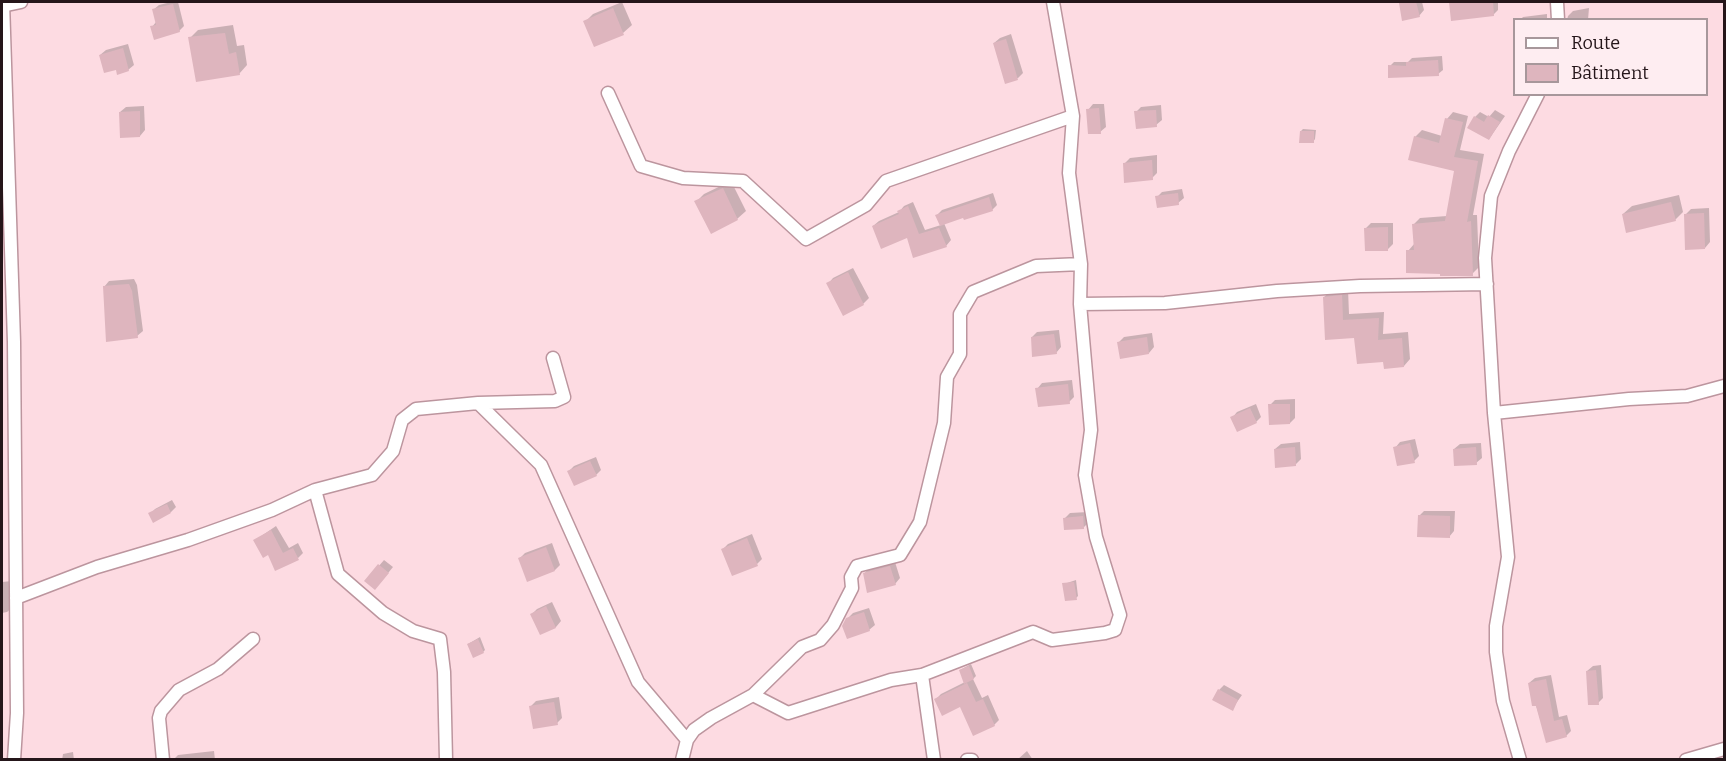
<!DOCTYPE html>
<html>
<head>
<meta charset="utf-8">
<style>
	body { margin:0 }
	#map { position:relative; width:1726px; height:761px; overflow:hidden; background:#fddbe2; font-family:Bitter,serif }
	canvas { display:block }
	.frame { position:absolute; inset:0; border:3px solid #25161a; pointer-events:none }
	.legend { position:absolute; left:1513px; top:18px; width:195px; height:78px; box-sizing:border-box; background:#feedf1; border:2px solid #a7979b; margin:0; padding:8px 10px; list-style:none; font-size:18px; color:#25161a }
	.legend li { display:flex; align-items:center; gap:12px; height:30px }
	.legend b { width:30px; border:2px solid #a7979b }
</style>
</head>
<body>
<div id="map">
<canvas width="1726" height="761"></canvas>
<div class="frame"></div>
<ul class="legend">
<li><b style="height:8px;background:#fff"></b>Route</li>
<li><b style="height:16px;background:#deb5be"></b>Bâtiment</li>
</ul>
</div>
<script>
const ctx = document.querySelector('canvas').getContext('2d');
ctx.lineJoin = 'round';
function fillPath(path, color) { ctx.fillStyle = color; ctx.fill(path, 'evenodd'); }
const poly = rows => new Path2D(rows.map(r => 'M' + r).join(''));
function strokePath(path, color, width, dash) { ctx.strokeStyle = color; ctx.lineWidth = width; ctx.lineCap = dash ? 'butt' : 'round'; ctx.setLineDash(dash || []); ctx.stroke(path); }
fillPath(poly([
	[171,2,178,2,184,26,179,31,152,27,156,22,153,10,159,5],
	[622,2,632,25,623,33,595,45,585,22,593,14],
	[1403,2,1422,2,1424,10,1419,16,1400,4],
	[1451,2,1498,2,1498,10,1493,15],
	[1589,8,1588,20,1567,20,1568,16,1573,11],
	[1547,14,1547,20,1520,20,1523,17],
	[233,25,237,46,244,45,247,65,239,74,190,38,198,30],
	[1011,34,1023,73,1018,78,1006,82,994,43,1000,38],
	[128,44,134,65,128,70,117,68,100,55,106,50],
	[1442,56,1443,70,1438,74,1390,66,1394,62,1408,62,1412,58],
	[1093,104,1104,104,1106,127,1100,132,1088,110],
	[1161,105,1162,120,1156,125,1136,112,1141,107],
	[144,106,145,130,140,136,120,112,126,107],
	[1495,110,1505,116,1489,139,1475,117,1480,112,1489,117],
	[1453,112,1468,116,1460,150,1484,154,1473,215,1477,215,1479,267,1472,274,1408,251,1415,243,1413,225,1420,218,1447,216,1456,169,1415,137,1422,130,1442,136,1447,119],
	[1303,129,1316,130,1315,139,1313,142,1301,131],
	[1157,155,1157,173,1152,178,1125,163,1130,158],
	[731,181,746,211,737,219,711,232,696,202,704,194],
	[1182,189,1184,198,1178,203,1157,197,1162,192],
	[993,193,997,205,992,210,964,216,944,223,951,240,946,246,873,226,879,221,899,212,904,206,913,202,925,230,941,225,937,215,942,210],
	[1679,195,1683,212,1675,220,1623,214,1632,206],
	[1709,208,1710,242,1705,248,1686,214,1691,209],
	[1371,223,1393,223,1393,244,1388,249,1365,229],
	[853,268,869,298,863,304,843,314,828,284,833,278],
	[134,279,137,285,143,331,137,336,104,287,109,281],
	[1348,289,1349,314,1384,312,1383,334,1408,332,1410,359,1404,366,1384,360,1355,336,1324,297,1331,291],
	[1059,330,1061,347,1056,353,1032,337,1037,332],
	[1152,333,1154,347,1149,353,1119,342,1124,337],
	[1072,380,1074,397,1069,402,1037,389,1042,383],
	[1295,399,1295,418,1290,423,1270,405,1275,400],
	[1256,404,1261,417,1256,422,1232,418,1237,412],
	[1415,439,1419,456,1414,461,1395,448,1400,442],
	[1300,442,1301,459,1295,465,1275,449,1281,444],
	[1481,443,1482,458,1476,463,1454,449,1460,444],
	[596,457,601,470,596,475,569,471,574,466],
	[172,500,176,507,171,512,150,514,155,509],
	[1424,511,1455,511,1454,531,1449,537,1419,516],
	[1088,512,1089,522,1083,528,1065,518,1070,513],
	[276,526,289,548,298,543,303,553,298,558,269,553,254,541],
	[752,534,762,559,757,564,723,549,728,544],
	[552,543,560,565,555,570,528,580,520,558,525,553],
	[384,560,393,567,380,583,366,581],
	[895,562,900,578,895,584,864,574,869,568],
	[1076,580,1078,596,1076,598,1064,584],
	[12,581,13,607,7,612,2,613,2,582],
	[552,602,561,621,556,627,541,633,532,614,537,609],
	[869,608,875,625,869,630,847,619,853,613],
	[480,637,485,650,483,652,468,644],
	[971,664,976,676,973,679,982,698,988,695,999,720,994,725,961,705,936,699,941,694,965,682,960,670],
	[1601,665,1603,698,1598,703,1587,671,1593,666],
	[1551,675,1559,717,1567,715,1571,731,1566,736,1547,741,1529,683,1535,678],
	[1224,685,1242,695,1232,709,1219,690],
	[559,697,562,718,557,723,531,706,536,701],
	[214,751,215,760,173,760,178,755],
	[1027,751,1033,760,1017,760],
	[73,752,74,760,62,760,63,754]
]), '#0003');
fillPath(poly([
	[1407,2,1416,2,1420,17,1402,21,1399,3],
	[1449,2,1493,2,1494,16,1451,21],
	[173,4,180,32,154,40,150,26,156,25,152,9],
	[613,8,624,35,594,47,583,21],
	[225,33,229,54,236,52,240,75,196,82,188,37],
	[1006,39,1018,80,1005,84,993,43],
	[123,48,129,71,117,75,116,70,104,73,99,55],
	[1438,60,1439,76,1388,78,1388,65,1406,66,1406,62],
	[1099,108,1101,134,1088,134,1086,109],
	[1156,110,1157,127,1136,129,1134,111],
	[140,111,140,137,120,138,119,112],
	[1488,115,1500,122,1489,140,1467,128,1474,116,1484,122],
	[1445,118,1463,122,1454,157,1478,161,1467,222,1471,221,1473,276,1440,276,1440,274,1406,273,1406,250,1414,250,1412,224,1445,221,1454,171,1408,160,1414,136,1439,143],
	[1300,131,1314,131,1314,143,1299,143],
	[1152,160,1153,180,1124,183,1123,163],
	[723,188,738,220,711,234,694,201],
	[1178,193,1179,205,1157,208,1155,196],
	[989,197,993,211,964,220,963,218,940,226,935,215],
	[1671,202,1676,221,1626,233,1622,214],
	[908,206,919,234,939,228,947,247,913,258,907,238,881,249,872,226,899,214,897,211],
	[1704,213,1705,249,1685,250,1684,214],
	[1388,227,1388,251,1365,251,1364,228],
	[848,272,864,305,843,316,826,283],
	[129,284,132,291,138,338,106,342,103,286],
	[1342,295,1343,320,1379,318,1378,340,1402,338,1404,367,1384,369,1383,362,1357,364,1354,338,1325,340,1323,297],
	[1054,334,1057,354,1032,357,1031,337],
	[1147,337,1149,354,1120,359,1117,342],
	[1068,384,1070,404,1038,407,1035,388],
	[1268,404,1290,404,1290,424,1269,425],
	[1250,408,1257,423,1237,432,1230,417],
	[1410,443,1415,463,1397,466,1393,447],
	[1295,447,1296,466,1275,468,1274,449],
	[1476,447,1477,465,1454,466,1453,449],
	[590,461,597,476,574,486,567,471],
	[167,504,171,513,153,523,148,513],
	[1418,515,1450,516,1450,538,1417,537],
	[1083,516,1084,529,1064,530,1063,518],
	[271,530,283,553,293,548,299,560,275,571,268,555,263,558,253,540],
	[747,538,758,566,732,576,721,549],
	[546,547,555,571,527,582,518,558],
	[378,564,389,573,375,590,364,581],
	[890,566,896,585,867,593,863,573],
	[1074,582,1077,600,1065,601,1062,583],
	[546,606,556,628,540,635,530,614],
	[864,612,870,631,847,639,842,626,846,618],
	[478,639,484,653,473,658,467,644],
	[969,666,974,679,964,684,959,670],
	[1596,670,1599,705,1588,705,1586,671],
	[1546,679,1554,721,1562,719,1567,737,1546,743,1536,706,1532,706,1528,683],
	[967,683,976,702,983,699,995,726,973,736,960,707,942,716,934,699],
	[1218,689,1238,700,1233,711,1212,700],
	[554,702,558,725,533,729,529,706]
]), '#deb5be');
const street = poly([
	[3,2,14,342,17,713,14,760],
	[1557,2,1558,20],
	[2,6,21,2],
	[608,93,641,166,683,178,743,181,806,239,866,205,886,181,1073,116],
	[1080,304,1165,303,1277,291,1360,286,1487,284],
	[478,403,541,465,638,682,687,740],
	[1494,413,1629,399,1687,396,1724,386],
	[315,490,372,475,393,451,402,420,416,409,478,403,555,401,564,397,553,358],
	[16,598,97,567,188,540,272,510,315,490,338,574,383,613,413,631,440,639,444,672,446,760],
	[922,675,934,760],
	[753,695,802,647,820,640,833,625,852,588,851,577,857,566,900,555,920,522,944,423,947,377,960,354,960,314,973,292,1036,266,1081,264],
	[163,760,159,718,161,711,179,690,218,669,253,639],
	[682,760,687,740,694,730,711,718,753,695,788,713,891,680,922,675,1033,632,1052,640,1105,633,1115,630,1120,615,1096,537,1085,475,1091,430,1080,304,1081,264,1069,173,1073,116,1053,2],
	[967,760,972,760],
	[1520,760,1503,701,1496,652,1496,626,1508,557,1494,413,1485,258,1491,196,1509,151,1538,94],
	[1686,760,1724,749]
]);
strokePath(street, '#bc959e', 15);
strokePath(street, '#fff', 12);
</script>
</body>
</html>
